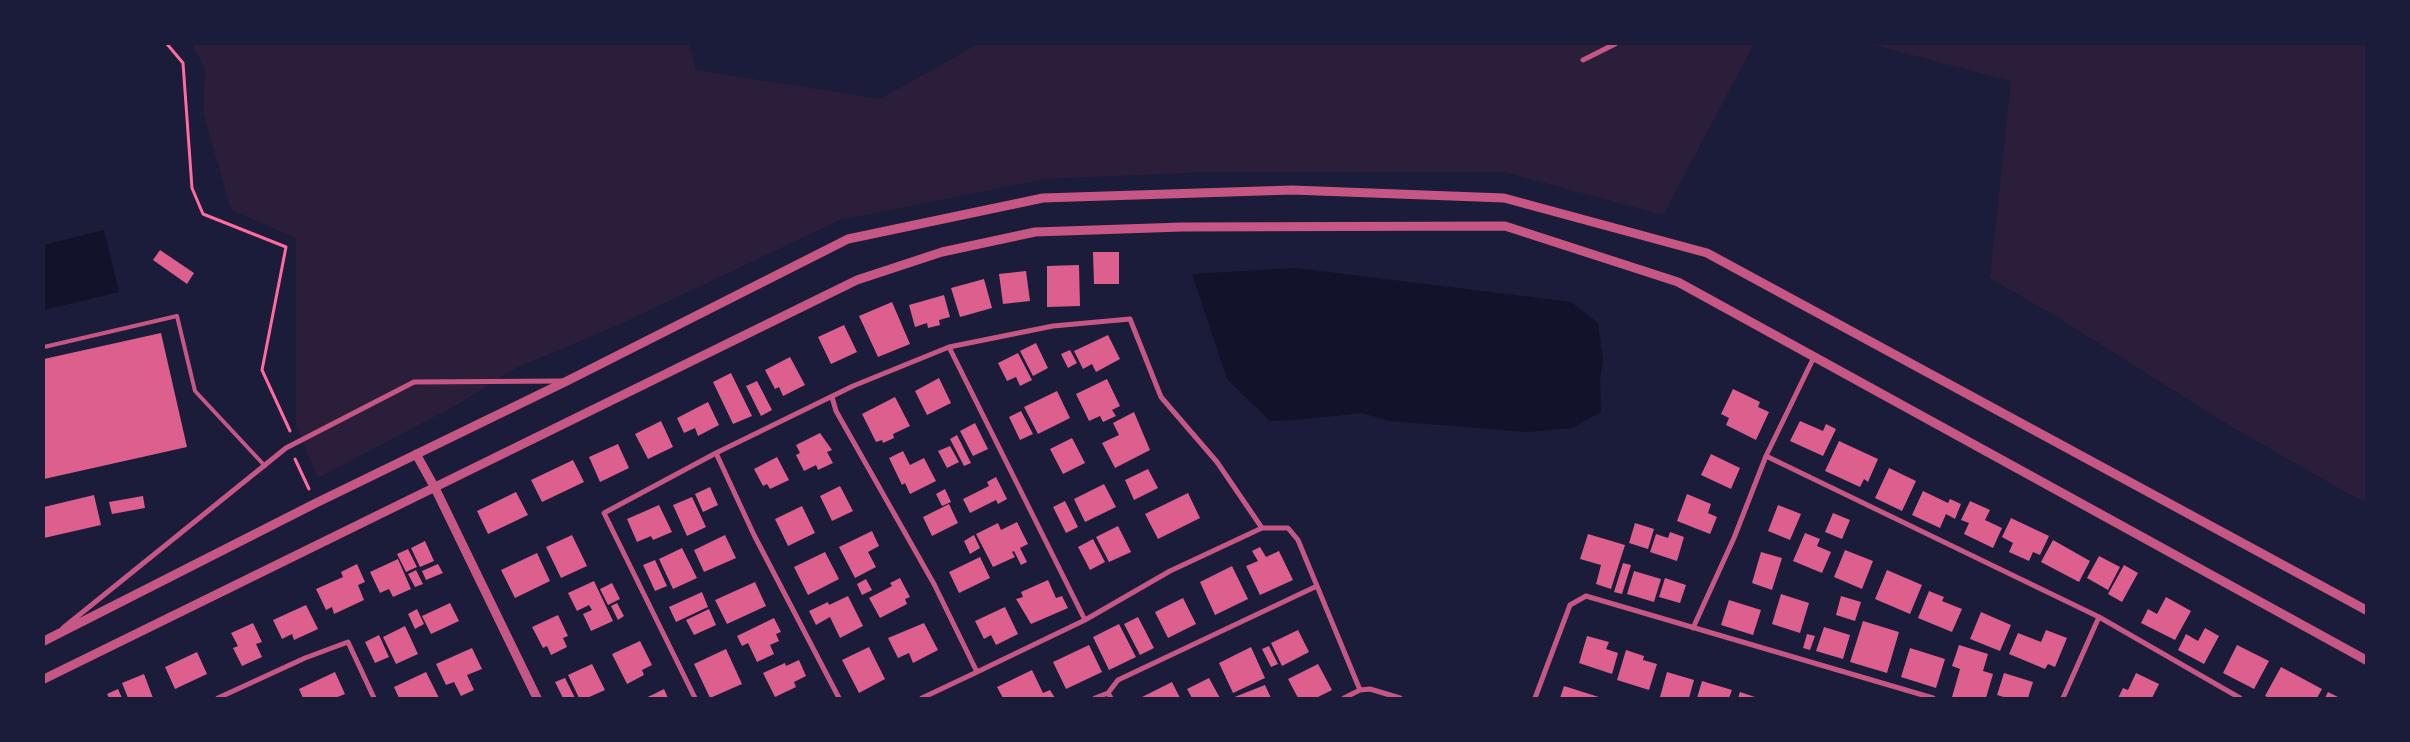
<!DOCTYPE html>
<html>
<head>
<meta charset="utf-8">
<style>
	body { margin:0 }
	#map { position:relative; width:2410px; height:742px; overflow:hidden; background:#1b1b3a; font-family:"Titillium Web",sans-serif }
	canvas { display:block }
	.frame { position:absolute; inset:0; border:45px solid #1b1b3a; pointer-events:none }
</style>
</head>
<body>
<div id="map">
<canvas width="2410" height="742"></canvas>
<div class="frame"></div>
</div>
<script>
const ctx = document.querySelector('canvas').getContext('2d');
ctx.lineJoin = 'round';
function fillPath(path, color) { ctx.fillStyle = color; ctx.fill(path, 'evenodd'); }
const poly = rows => new Path2D(rows.map(r => 'M' + r).join(''));
function strokePath(path, color, width, dash) { ctx.strokeStyle = color; ctx.lineWidth = width; ctx.lineCap = dash ? 'butt' : 'round'; ctx.setLineDash(dash || []); ctx.stroke(path); }
fillPath(poly([
	[192,44,689,44,696,70,880,99,978,44,1754,44,1663,215,1504,172,1209,172,1045,179,840,220,616,326,516,368,455,406,318,478,296,425,296,238,231,210,203,112,205,69],
	[1870,44,2366,44,2366,501,2351,495,2235,429,2057,317,1990,278,2011,81]
]), '#2a1e3b');
fillPath(poly([
	[104,230,119,292,44,310,44,245],
	[1296,268,1571,302,1598,323,1603,360,1600,379,1601,412,1572,428,1526,432,1390,421,1362,413,1296,420,1270,421,1227,379,1192,274]
]), '#12122b');
fillPath(poly([
	[160,250,194,273,187,284,153,260],
	[1093,252,1119,252,1119,284,1094,284],
	[1079,265,1080,306,1047,307,1047,266],
	[1026,271,1030,301,1003,304,999,274],
	[984,279,992,308,960,317,951,288],
	[944,295,950,317,939,320,940,325,928,328,927,323,915,327,909,305],
	[892,302,910,344,878,357,859,316],
	[844,325,857,352,831,364,818,337],
	[161,333,187,447,44,479,44,359],
	[1108,335,1120,359,1096,372,1092,364,1083,369,1074,351],
	[1036,343,1048,368,1033,376,1020,351],
	[1070,350,1077,363,1068,368,1061,354],
	[1018,353,1032,380,1020,386,1016,377,1007,381,998,363],
	[790,357,805,385,783,396,779,387,775,389,765,370],
	[731,373,752,416,733,424,713,382],
	[939,378,951,403,927,415,915,391],
	[1107,379,1120,406,1112,410,1116,416,1103,422,1100,416,1089,421,1076,394],
	[757,381,772,410,761,416,746,386],
	[1733,389,1760,402,1758,407,1769,412,1756,440,1726,425,1729,418,1721,414],
	[1057,391,1070,418,1038,434,1024,407],
	[895,397,910,426,893,434,894,438,883,443,882,440,876,442,862,414],
	[708,402,719,425,698,436,695,428,684,433,677,418],
	[1021,411,1033,434,1020,440,1009,417],
	[1134,412,1150,450,1115,468,1102,443,1119,435,1113,423],
	[661,421,673,447,648,459,635,434],
	[1800,421,1823,431,1826,424,1836,429,1823,456,1790,441],
	[975,423,988,449,973,456,960,431],
	[820,433,832,450,827,452,833,463,818,470,816,465,804,471,796,455,800,453,796,445],
	[957,435,971,463,964,466,950,439],
	[1072,438,1085,463,1063,474,1050,449],
	[1839,441,1878,459,1868,482,1864,479,1860,487,1825,471],
	[618,444,629,468,600,482,589,457],
	[950,446,959,462,947,468,938,451],
	[903,451,910,465,924,458,936,481,910,494,905,483,902,485,889,458],
	[1711,454,1740,468,1731,489,1701,475],
	[777,457,789,480,770,489,767,484,763,486,754,469],
	[573,460,584,482,542,502,531,480],
	[1889,468,1916,481,1902,511,1875,498],
	[1148,469,1158,488,1134,500,1125,480],
	[996,477,1007,499,998,504,996,500,970,513,963,499,989,486,987,482],
	[1104,484,1116,507,1085,522,1074,499],
	[840,486,853,511,832,521,820,496],
	[710,487,718,505,703,512,695,494],
	[945,489,951,502,942,506,936,494],
	[1923,491,1948,503,1950,499,1961,504,1955,519,1946,514,1940,528,1912,515],
	[516,492,528,515,488,534,477,511],
	[1188,493,1200,518,1158,539,1145,514],
	[1687,494,1711,504,1708,513,1717,517,1710,534,1677,521],
	[94,495,101,525,44,538,44,507],
	[143,496,145,508,112,514,109,502],
	[692,497,706,527,687,536,673,505],
	[1065,501,1078,527,1066,533,1053,507],
	[1970,501,1990,510,1985,520,2002,528,1993,548,1964,534,1969,523,1961,520],
	[949,504,958,523,932,536,923,517],
	[659,505,672,532,653,540,651,536,637,542,627,519],
	[1778,505,1801,514,1790,540,1768,531],
	[802,506,815,533,788,546,775,519],
	[1833,513,1850,520,1842,539,1825,532],
	[2011,518,2049,536,2040,555,2033,552,2029,561,2009,552,2013,543,2002,537],
	[1017,522,1028,544,1020,548,1027,562,1021,565,1014,551,1012,552,1015,557,993,567,976,534,998,523,1001,530],
	[1635,523,1654,529,1648,549,1629,543],
	[1118,526,1131,552,1109,562,1096,537],
	[872,531,879,546,868,552,876,567,855,578,839,547],
	[1670,532,1684,537,1677,561,1650,552,1656,534,1668,538],
	[1805,533,1820,539,1817,546,1831,552,1822,573,1793,561],
	[1588,534,1625,545,1611,589,1596,584,1601,565,1580,559],
	[572,535,587,566,561,578,546,547],
	[725,535,736,558,704,572,694,550],
	[974,535,980,548,970,554,964,541],
	[1093,539,1105,562,1090,570,1078,547],
	[2053,540,2090,561,2079,582,2041,562],
	[425,541,434,561,420,567,411,548],
	[1260,547,1266,557,1279,551,1293,580,1260,595,1246,566,1258,561,1252,551],
	[682,548,697,578,673,589,659,559],
	[408,549,417,567,406,572,397,554],
	[1845,550,1873,561,1862,589,1834,577],
	[825,552,839,579,808,595,794,567],
	[1761,552,1782,558,1772,590,1752,583],
	[537,553,550,581,515,598,501,570],
	[2099,556,2120,567,2108,590,2087,578],
	[980,557,990,578,959,593,949,572],
	[398,559,411,589,393,597,389,589,380,593,370,572],
	[655,560,667,586,655,591,643,565],
	[1623,563,1631,565,1622,594,1614,592],
	[357,564,365,582,358,585,364,600,334,614,332,607,326,610,316,589,343,577,341,572],
	[438,564,443,573,426,580,422,571],
	[2124,565,2138,573,2122,602,2108,594],
	[1232,566,1248,599,1215,615,1200,582],
	[416,570,423,584,415,587,408,574],
	[1887,570,1922,585,1910,614,1875,599],
	[1634,571,1661,579,1654,602,1627,594],
	[900,578,910,597,905,599,907,604,880,618,869,598,892,586,890,583],
	[1665,578,1686,585,1680,603,1659,597],
	[866,579,872,590,862,595,857,584],
	[1048,580,1056,598,1062,596,1068,608,1031,624,1016,599,1023,597,1021,592],
	[594,581,613,621,591,631,583,614,592,610,589,605,577,611,568,593],
	[755,582,766,606,727,624,715,600],
	[612,583,620,599,608,605,600,589],
	[1929,591,1944,597,1942,601,1962,609,1952,632,1918,618],
	[702,592,708,607,676,622,669,607],
	[1781,594,1809,603,1800,633,1772,624],
	[848,596,863,626,840,638,830,617,816,625,809,611,828,602,829,605],
	[1841,596,1861,602,1855,621,1836,615],
	[2166,597,2191,611,2175,640,2141,623,2148,609,2157,614],
	[1183,598,1196,624,1168,638,1155,612],
	[1729,600,1761,610,1753,635,1721,625],
	[450,603,459,621,431,634,422,616],
	[617,603,624,616,618,620,611,606],
	[306,605,318,629,294,640,292,634,282,639,273,620],
	[1005,607,1018,634,996,645,991,635,984,639,975,621],
	[417,609,424,624,415,629,408,614],
	[709,609,716,625,694,635,686,620],
	[1981,612,2011,625,2000,651,1970,639],
	[558,615,568,636,563,638,567,647,551,655,547,646,543,648,532,627],
	[1138,617,1154,648,1140,655,1124,624],
	[774,618,781,632,776,634,779,641,770,645,774,654,757,662,748,643,742,646,737,636],
	[1863,621,1899,632,1887,673,1850,662],
	[253,623,262,642,256,644,262,657,242,666,233,648,238,646,231,633],
	[924,623,938,650,913,663,909,653,898,658,888,638],
	[1119,624,1136,657,1109,670,1093,637],
	[405,626,418,654,396,664,383,637],
	[1824,627,1850,635,1843,659,1816,651],
	[2205,628,2219,636,2204,664,2178,650,2186,634,2198,641],
	[1298,630,1309,652,1282,666,1271,643],
	[2046,630,2067,638,2055,667,2048,664,2045,669,2009,654,2018,633,2041,642],
	[1807,634,1815,636,1810,650,1803,648],
	[379,635,389,657,375,663,365,642],
	[1587,636,1609,642,1606,649,1618,653,1612,674,1579,663],
	[640,641,652,665,642,670,644,675,627,684,612,654],
	[1089,645,1102,672,1066,689,1053,662],
	[1959,645,1988,654,1983,671,1993,674,1986,698,1952,697,1960,669,1952,666],
	[2237,645,2269,661,2254,689,2223,673],
	[1269,646,1278,664,1271,667,1262,649],
	[869,647,885,679,859,693,842,660],
	[1251,647,1265,678,1233,693,1219,663],
	[472,648,482,669,467,675,474,690,461,696,454,682,446,685,436,664],
	[1910,648,1945,659,1936,688,1901,677],
	[726,649,742,684,710,698,694,664],
	[1626,650,1644,656,1643,660,1657,664,1649,690,1617,680],
	[197,652,207,674,175,689,165,667],
	[799,660,806,676,794,682,796,687,775,697,763,673,785,663,786,666],
	[592,664,605,690,587,698,579,698,568,675],
	[1318,664,1332,690,1316,698,1298,698,1288,679],
	[2281,667,2322,689,2317,698,2269,698,2265,696],
	[1032,670,1043,693,1050,690,1055,698,1003,698,997,687],
	[335,672,345,694,335,698,303,698,299,689],
	[426,672,439,698,399,698,394,687],
	[1667,672,1694,680,1689,698,1660,697],
	[2004,673,2033,682,2028,698,2007,698,1997,695],
	[2136,673,2159,684,2152,698,2118,698,2123,688,2128,690],
	[144,674,153,698,128,698,122,683],
	[565,678,575,698,563,698,555,682],
	[1209,678,1220,698,1192,698,1187,689],
	[1702,681,1732,690,1729,698,1697,698],
	[1172,682,1180,698,1140,698],
	[1265,685,1271,698,1232,698],
	[1564,686,1602,698,1560,698],
	[118,689,122,698,109,698,107,694],
	[664,689,668,698,645,698,652,695],
	[1740,692,1758,698,1738,698],
	[2328,692,2340,698,2325,698]
]), '#dd5f8e');
strokePath(poly([
	[167,44,183,63,192,188,203,214,286,247,262,370,290,431],
	[295,459,309,489]
]), '#ff6b9d', 3);
strokePath(poly([
	[44,347,177,316,195,391,265,466]
]), '#c65784', 4);
strokePath(poly([
	[1583,60,1615,44],
	[1130,319,1161,397,1217,462,1262,528,1170,571,1085,620,949,347,1053,326,1130,319],
	[1814,357,1766,456,2099,617,2240,698],
	[832,397,836,411,934,584,977,672,922,698],
	[716,453,754,535,839,698],
	[1262,528,1288,528,1298,540,1360,690],
	[63,628,286,448,414,382,562,381],
	[1693,628,1734,538,1766,456],
	[977,672,1085,620],
	[1108,693,1118,680,1317,586],
	[218,698,305,658,348,642,374,698],
	[695,698,604,513,716,453,853,386,949,347],
	[1095,698,1108,693,1111,698],
	[1344,698,1360,690,1370,689,1400,698],
	[1535,698,1570,605,1586,596,1933,698],
	[2063,698,2099,617]
]), '#c65784', 5);
strokePath(poly([
	[416,454,435,488,537,698],
	[44,641,316,503,567,381,848,239,1043,198,1292,190,1504,198,1707,253,2366,610],
	[44,679,857,280,942,252,1035,232,1182,227,1505,226,1678,282,2366,660]
]), '#c65784', 9);
</script>
</body>
</html>
